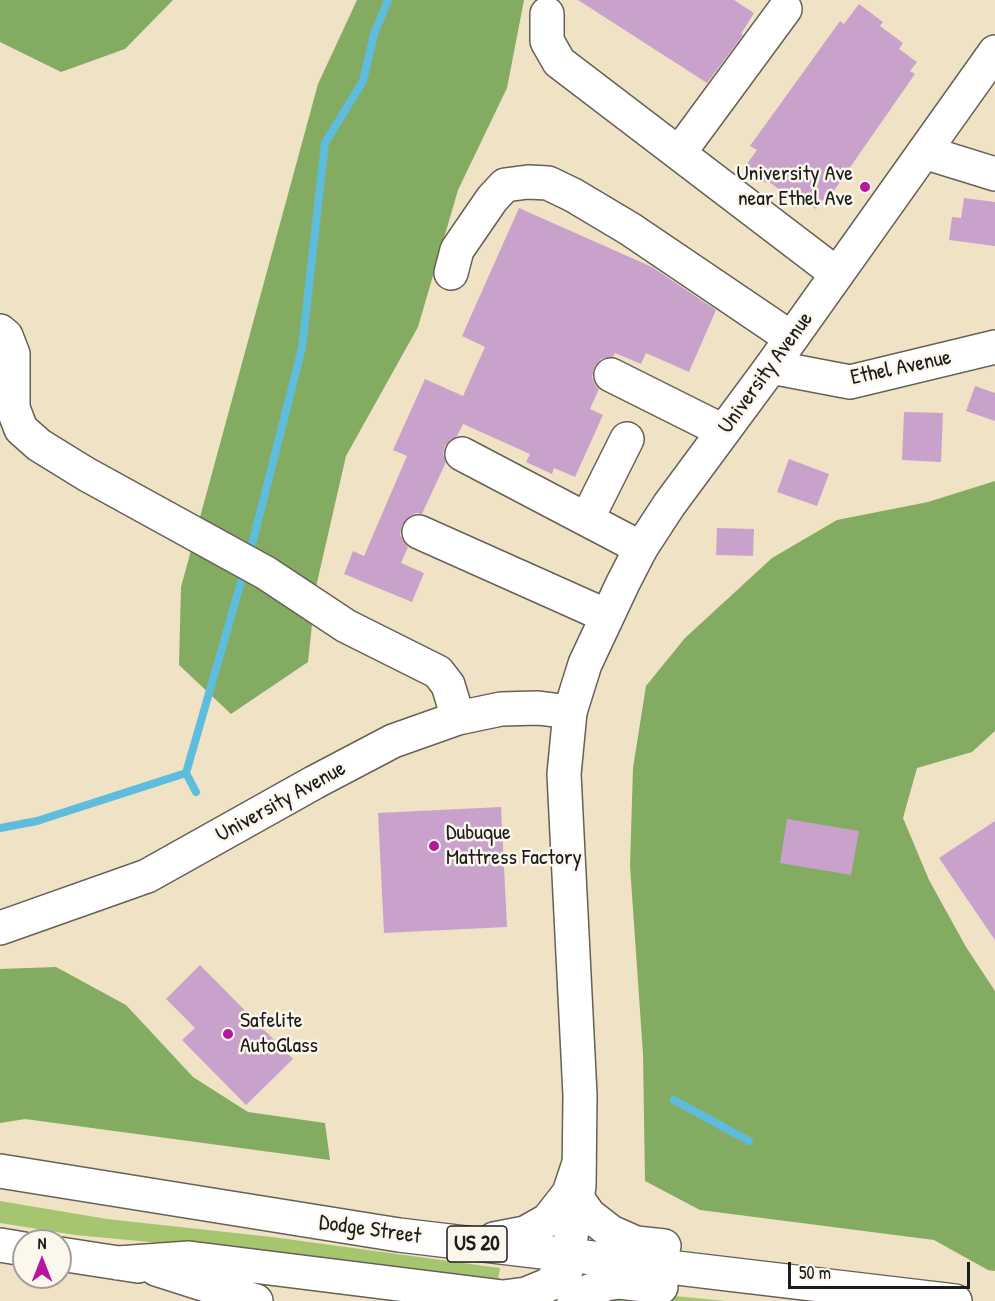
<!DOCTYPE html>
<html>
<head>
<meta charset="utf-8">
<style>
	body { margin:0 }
	#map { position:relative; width:995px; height:1301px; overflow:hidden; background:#f0e2c4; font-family:"Patrick Hand",sans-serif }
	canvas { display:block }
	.north { position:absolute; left:12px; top:1229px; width:60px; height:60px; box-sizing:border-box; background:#fbf7ec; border:2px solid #a29f99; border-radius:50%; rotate:0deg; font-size:16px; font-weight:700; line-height:24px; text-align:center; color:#1c1c1c }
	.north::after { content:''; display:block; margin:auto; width:21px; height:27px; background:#b5179e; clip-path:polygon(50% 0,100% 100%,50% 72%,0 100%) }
	.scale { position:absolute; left:788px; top:1262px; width:182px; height:27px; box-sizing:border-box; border:3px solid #1c1c1c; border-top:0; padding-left:8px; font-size:18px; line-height:21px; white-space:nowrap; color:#1c1c1c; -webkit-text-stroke:4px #fbf7ec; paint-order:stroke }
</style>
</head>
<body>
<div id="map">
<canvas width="995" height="1301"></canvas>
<div class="north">N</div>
<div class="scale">50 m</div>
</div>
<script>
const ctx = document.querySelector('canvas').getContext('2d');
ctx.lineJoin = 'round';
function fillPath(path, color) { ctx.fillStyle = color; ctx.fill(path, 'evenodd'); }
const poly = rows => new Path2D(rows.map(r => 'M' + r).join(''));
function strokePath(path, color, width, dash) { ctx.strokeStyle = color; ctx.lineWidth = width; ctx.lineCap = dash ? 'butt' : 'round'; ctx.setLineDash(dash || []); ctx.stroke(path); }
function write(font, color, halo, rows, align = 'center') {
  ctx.font = font + ' "Patrick Hand",sans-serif'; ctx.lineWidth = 5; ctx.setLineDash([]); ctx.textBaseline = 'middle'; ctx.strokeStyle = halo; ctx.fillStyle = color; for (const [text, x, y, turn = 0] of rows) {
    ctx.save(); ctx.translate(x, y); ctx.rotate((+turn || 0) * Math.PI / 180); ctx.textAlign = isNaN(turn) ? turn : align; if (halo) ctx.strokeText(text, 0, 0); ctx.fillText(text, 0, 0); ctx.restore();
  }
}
fillPath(poly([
	[0,1201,107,1219,272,1237,500,1268,498,1280,486,1282,150,1242,75,1235,0,1223],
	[633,1292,726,1301,608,1301,610,1296]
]), '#a5c66f');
fillPath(poly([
	[0,0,173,0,125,49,61,72,0,42],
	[357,0,524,0,507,88,458,190,418,327,346,456,316,587,308,662,231,714,179,665,181,587,318,84],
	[995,481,995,731,972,752,917,768,903,818,929,880,966,947,995,991,995,1271,988,1270,934,1240,700,1210,645,1181,643,1054,630,866,633,768,646,686,685,638,772,558,837,520,928,502],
	[56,967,126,1005,193,1077,248,1112,325,1123,330,1160,25,1119,0,1123,0,969]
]), '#84ab62');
strokePath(poly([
	[250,552,302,348,325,143,363,81,374,34,388,0],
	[186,773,241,582],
	[186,773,196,792],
	[0,828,37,821,186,773],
	[674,1100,749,1141]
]), '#5ebddc', 8);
fillPath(poly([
	[578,0,734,0,754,13,741,34,743,35,707,83],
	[859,4,883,22,880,26,903,43,899,49,917,62,910,71,915,74,826,202,823,200,816,209,796,195,793,200,768,181,766,183,744,168,757,150,750,146,840,21,844,24],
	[964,198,995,202,995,246,949,240,952,217,961,218],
	[519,208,652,267,716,310,689,372,646,353,641,364,615,353,613,357,601,359,595,366,592,377,595,385,599,389,590,409,603,415,575,477,554,468,552,474,526,462,530,454,463,424,457,436,452,439,445,446,443,454,446,462,422,514,416,513,409,517,402,525,400,535,404,542,408,547,401,563,424,573,412,602,344,574,353,551,364,556,407,456,393,450,425,379,463,396,485,347,462,336],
	[975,386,995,393,995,421,966,411],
	[904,412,943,413,941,462,902,460],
	[789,459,829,474,817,506,777,492],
	[717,528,754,529,753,556,716,555],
	[501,807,507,927,384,933,378,813],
	[787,819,859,831,851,875,780,863],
	[995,821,995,940,939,858],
	[200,965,293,1059,246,1105,182,1040,195,1028,166,999]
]), '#c9a2cc');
const minor = poly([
	[547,14,547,41,559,62,837,274],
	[924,152,995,174],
	[679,153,785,9],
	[451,273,457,250,492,199,505,185,528,182,548,183,573,195,630,229,791,338],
	[0,331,6,336,13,354,13,408,21,429,39,445,86,474,266,573,346,626,438,672,448,685,458,718],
	[771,367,850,382,995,347],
	[611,375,723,431],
	[462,454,641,548],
	[587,519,627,439],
	[419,532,607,616],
	[0,928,147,876,315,782,393,741,458,718,501,709,538,708,570,712]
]);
const major = poly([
	[564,1282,579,1186,580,1095,564,774,570,712,585,664,623,583,641,548,669,505,771,367,995,52]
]);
const highway = poly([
	[0,1171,399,1235,955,1301],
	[577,1198,589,1215,611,1232,636,1243,664,1246],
	[494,1239,525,1233,548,1220,569,1193,579,1163],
	[0,1245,24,1249],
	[60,1254,138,1266],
	[118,1263,189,1258,503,1297,526,1294,548,1285,567,1267],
	[156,1269,256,1301],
	[574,1301,587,1292,606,1284,619,1282,661,1287]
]);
strokePath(minor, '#666157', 36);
strokePath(major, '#666157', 36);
strokePath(highway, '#666157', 36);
strokePath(minor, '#fff', 33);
strokePath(major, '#fff', 33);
strokePath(highway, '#fff', 33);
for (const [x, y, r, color] of [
	[865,187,6,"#b5179e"],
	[434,846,6,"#b5179e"],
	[228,1034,6,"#b5179e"]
]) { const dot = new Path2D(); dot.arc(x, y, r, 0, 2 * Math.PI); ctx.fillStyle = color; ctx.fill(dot); strokePath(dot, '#fbf7ec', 2); }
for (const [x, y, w] of [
	[477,1244,60]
]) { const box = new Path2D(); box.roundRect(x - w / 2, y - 18, w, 36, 4.5); ctx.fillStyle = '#fbf7ec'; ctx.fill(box); strokePath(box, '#1c1c1c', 1.5); }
write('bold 21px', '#1c1c1c', null, [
	["US 20",477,1244]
]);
write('22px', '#1c1c1c', '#fbf7ec', [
	["University Ave",853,174,"right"],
	["near Ethel Ave",853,199,"right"],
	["Dubuque",446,833],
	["Mattress Factory",446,858],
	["Safelite",240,1021],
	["AutoGlass",240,1046]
], 'left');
write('22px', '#1c1c1c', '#fbf7ec', [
	["Ethel Avenue",901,368,-12],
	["University Avenue",766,373,-54],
	["University Avenue",281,802,-29],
	["Dodge Street",370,1230,8]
]);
</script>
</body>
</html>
